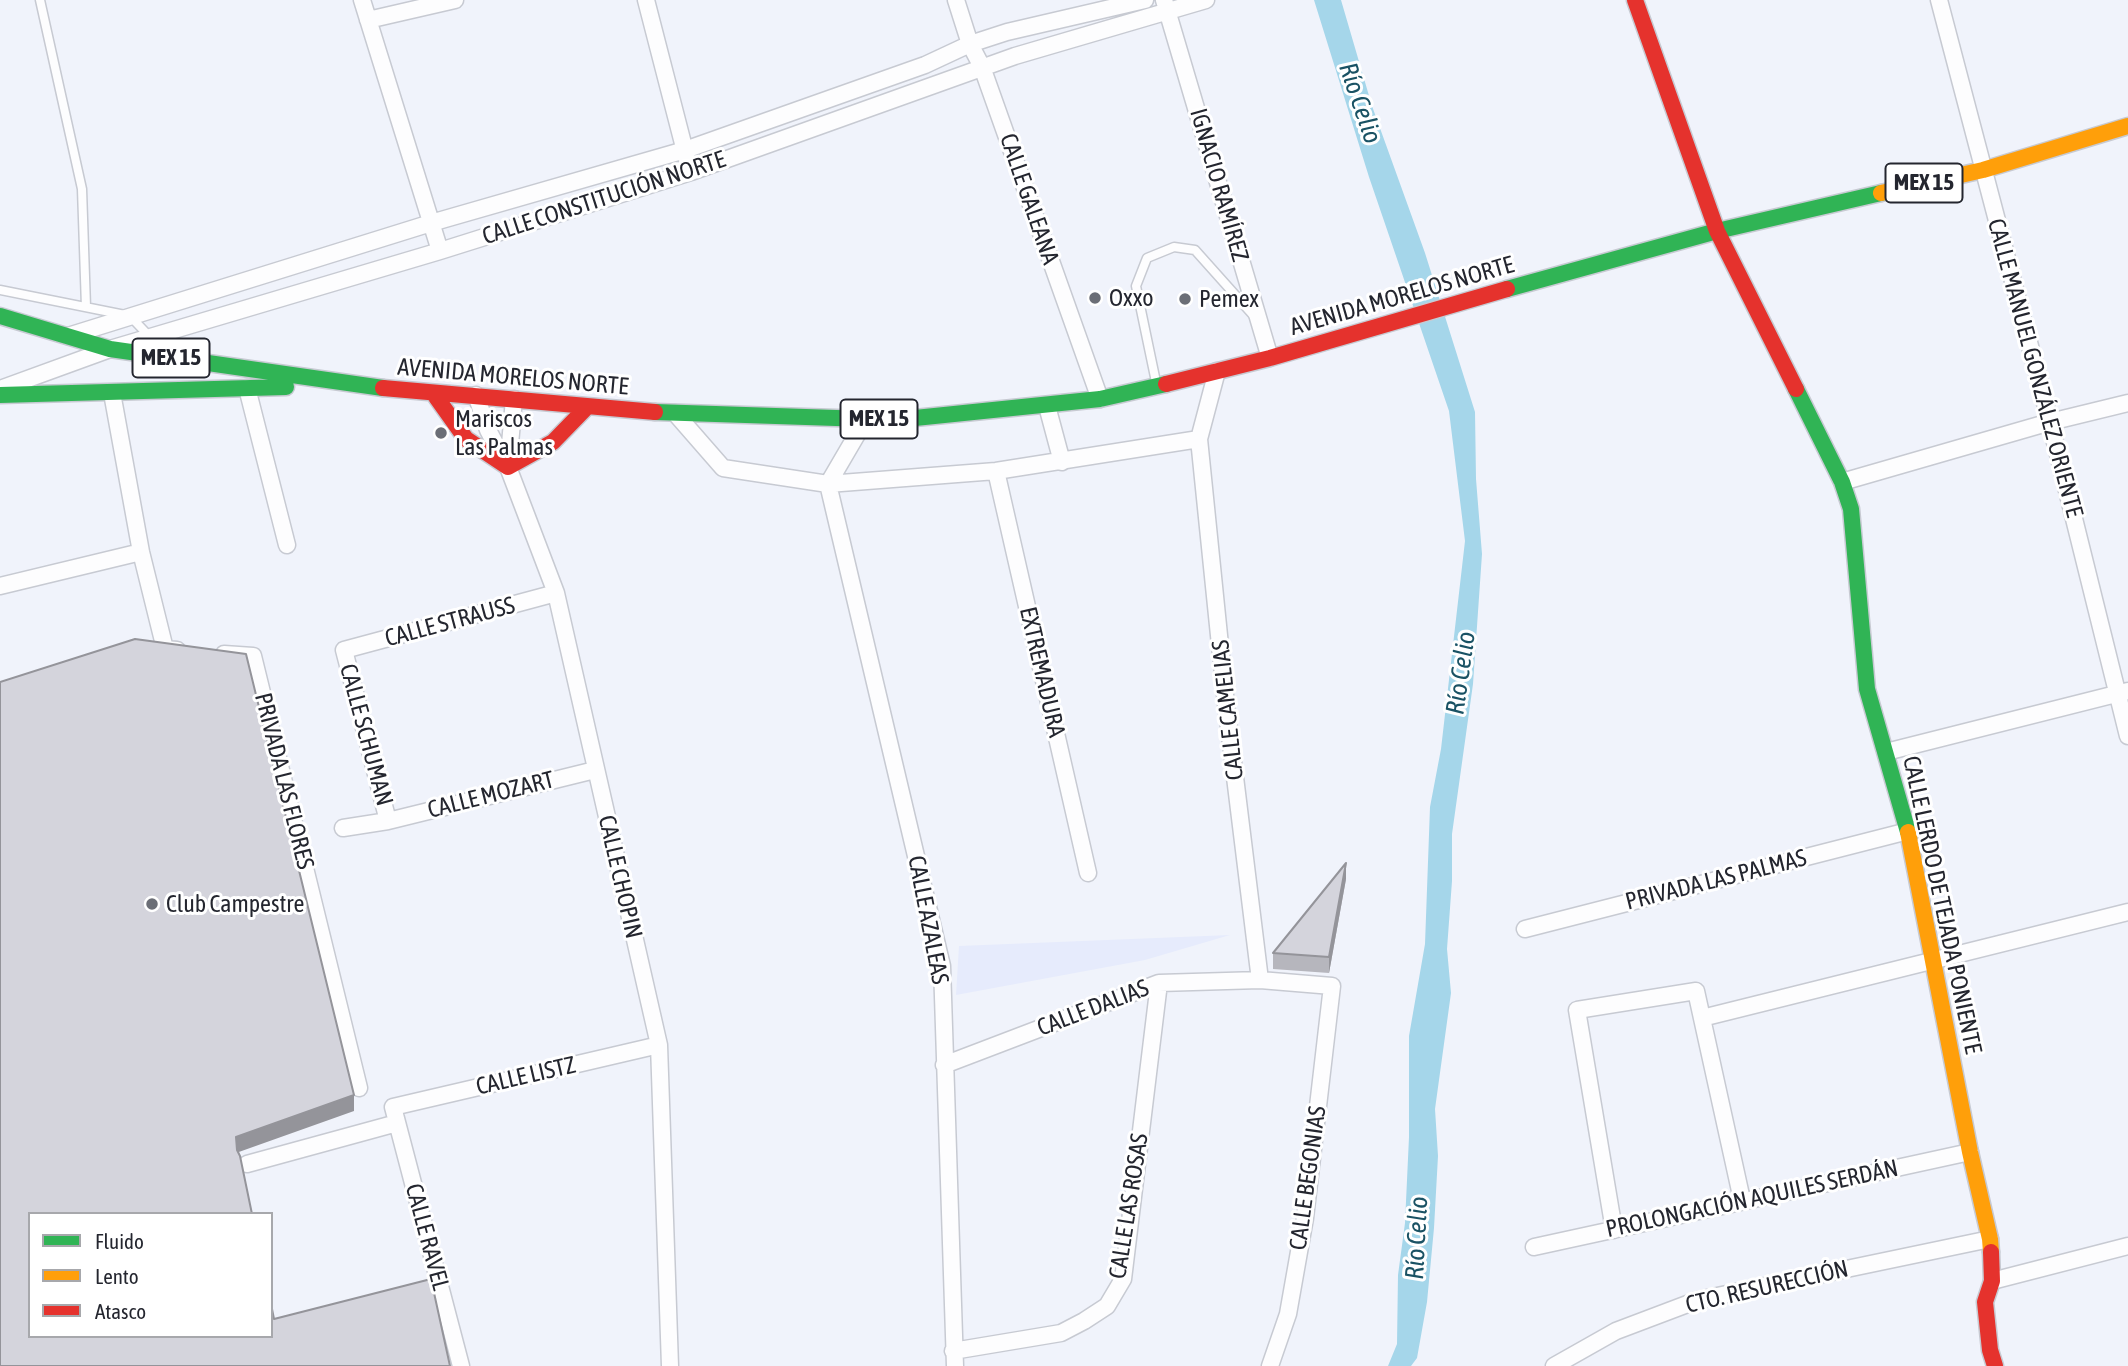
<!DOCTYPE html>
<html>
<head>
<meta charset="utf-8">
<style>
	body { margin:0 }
	#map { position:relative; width:2128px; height:1366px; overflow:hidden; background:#f0f3fb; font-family:"Asap Condensed",sans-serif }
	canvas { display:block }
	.legend { position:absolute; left:28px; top:1212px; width:245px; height:126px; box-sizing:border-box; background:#fff; border:2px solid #a7a8ac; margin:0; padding:9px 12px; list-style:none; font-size:21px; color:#24262f }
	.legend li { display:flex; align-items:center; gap:14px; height:35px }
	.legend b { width:35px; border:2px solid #a7a8ac }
</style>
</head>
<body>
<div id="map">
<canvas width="2128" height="1366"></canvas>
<ul class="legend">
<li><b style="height:9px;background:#30b455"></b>Fluido</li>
<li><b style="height:9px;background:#ff9f0a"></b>Lento</li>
<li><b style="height:9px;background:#e5322d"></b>Atasco</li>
</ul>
</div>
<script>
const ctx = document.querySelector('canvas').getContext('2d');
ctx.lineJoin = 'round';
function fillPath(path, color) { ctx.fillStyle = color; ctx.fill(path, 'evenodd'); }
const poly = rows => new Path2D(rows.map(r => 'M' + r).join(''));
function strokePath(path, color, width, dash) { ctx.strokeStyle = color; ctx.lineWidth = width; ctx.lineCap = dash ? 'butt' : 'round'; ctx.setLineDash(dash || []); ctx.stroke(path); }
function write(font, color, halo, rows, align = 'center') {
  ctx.font = font + ' "Asap Condensed",sans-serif'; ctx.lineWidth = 6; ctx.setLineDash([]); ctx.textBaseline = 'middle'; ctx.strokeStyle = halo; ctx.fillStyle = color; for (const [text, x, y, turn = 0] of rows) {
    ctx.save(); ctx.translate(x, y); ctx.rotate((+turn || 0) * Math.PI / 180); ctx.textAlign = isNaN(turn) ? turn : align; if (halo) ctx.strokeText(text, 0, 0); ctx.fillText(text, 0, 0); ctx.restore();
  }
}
fillPath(poly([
	[1230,935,1145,960,956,995,959,946]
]), '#e6ebfc');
fillPath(poly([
	[1314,0,1341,0,1372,106,1425,253,1475,412,1476,479,1482,554,1473,684,1452,834,1452,881,1447,949,1451,993,1435,1109,1438,1156,1434,1228,1427,1302,1417,1358,1411,1366,1388,1366,1397,1344,1398,1275,1405,1223,1409,1137,1409,1036,1425,944,1430,807,1441,749,1465,541,1449,411,1369,177]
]), '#a5d6ea');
const lane = poly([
	[40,0,82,189,86,307],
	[0,290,130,316,150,337],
	[1156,382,1136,286,1147,258,1174,247,1195,250,1254,316]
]);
const street = poly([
	[362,0,440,251],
	[646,0,687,159],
	[956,0,970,44,982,67,1100,399],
	[1164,0,1270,358],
	[1939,0,2050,422,2128,736],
	[368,20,455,0],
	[68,336,431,223,685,150,925,65,970,44,1007,32,1145,0],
	[1217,371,1199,439,1226,704,1260,980],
	[247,388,287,545],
	[0,389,110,349,440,251,691,172,1015,56,1206,0],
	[112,393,141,552,165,649,177,650],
	[476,395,488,430,505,462],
	[514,399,508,467,556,593,659,1045,670,1366],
	[1047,406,1062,462],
	[675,413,723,468,828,484,996,471,1199,439],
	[996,471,1088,873],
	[1842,482,2050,422,2128,403],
	[828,484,942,966,955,1366],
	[828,484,866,419],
	[0,586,141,552],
	[224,654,253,656,359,1088],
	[1886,752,2128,691],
	[388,821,344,650,556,593],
	[343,828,388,821,595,770],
	[1525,929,1908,831],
	[1702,1018,2128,912],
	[944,1065,1159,983,1260,980,1332,986,1305,1218,1288,1314,1270,1366],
	[247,1164,397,1123],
	[1614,1230,1577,1010,1696,991,1742,1200],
	[1534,1247,1970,1152],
	[1992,1281,2128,1246],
	[953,1351,1061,1333,1084,1321,1107,1306,1123,1279,1159,983],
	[461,1366,393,1107,659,1045],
	[1554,1366,1616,1331,1698,1300,1990,1239]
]);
const fast = poly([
	[1507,289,1717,231,1881,193],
	[0,316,110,349,383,388],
	[1796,389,1842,482,1851,509,1867,689,1908,832],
	[0,395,286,387],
	[655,412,866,419,915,418,1100,399,1166,384]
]);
const slow = poly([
	[1881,193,1983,170,2128,126],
	[1908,832,1970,1152,1990,1239,1991,1252]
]);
const jam = poly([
	[1635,0,1717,231,1796,389],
	[1166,384,1270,358,1507,289],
	[383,388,655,412],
	[434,394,466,439,508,467,553,442,587,407],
	[1991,1252,1992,1281,1985,1302,1990,1350,1995,1366]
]);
strokePath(lane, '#c7cad2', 11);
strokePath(street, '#c7cad2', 19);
strokePath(fast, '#c7cad2', 19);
strokePath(slow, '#c7cad2', 19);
strokePath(jam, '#c7cad2', 19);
strokePath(lane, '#fdfdfe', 8);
strokePath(street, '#fdfdfe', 16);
strokePath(fast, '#30b455', 16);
strokePath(slow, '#ff9f0a', 16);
strokePath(jam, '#e5322d', 16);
fillPath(poly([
	[1346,879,1329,973,1273,969,1273,953]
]), '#b6b6bd');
fillPath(poly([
	[1346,863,1346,879,1329,973,1329,957],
	[354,1095,354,1111,236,1153,236,1137]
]), '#94949a');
const building = poly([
	[135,639,246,654,354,1095,236,1137,237,1150,240,1156,252,1214,30,1214,30,1336,271,1336,271,1304,274,1319,431,1279,450,1366,0,1366,0,682,135,639],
	[1346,863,1329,957,1273,953,1346,863]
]);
fillPath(building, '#d4d4dc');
strokePath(building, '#94949a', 2);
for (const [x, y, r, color] of [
	[1095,298,7,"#6b6e76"],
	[1185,299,7,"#6b6e76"],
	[441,433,7,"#6b6e76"],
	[152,904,7,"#6b6e76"]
]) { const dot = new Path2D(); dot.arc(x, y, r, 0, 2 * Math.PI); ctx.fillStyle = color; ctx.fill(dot); strokePath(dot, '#fff', 2.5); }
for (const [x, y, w] of [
	[1924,183,77],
	[171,358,77],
	[879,419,77]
]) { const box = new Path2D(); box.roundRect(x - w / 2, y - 19.5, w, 39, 5); ctx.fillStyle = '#fff'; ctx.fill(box); strokePath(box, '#24262f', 2); }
write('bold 23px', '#24262f', null, [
	["MEX 15",1924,183],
	["MEX 15",171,358],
	["MEX 15",879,419]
]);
write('24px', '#24262f', '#fff', [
	["IGNACIO RAMÍREZ",1219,185,74],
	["CALLE CONSTITUCIÓN NORTE",604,198,-18],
	["CALLE GALEANA",1029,199,71],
	["AVENIDA MORELOS NORTE",1402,296,-16],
	["CALLE MANUEL GONZÁLEZ ORIENTE",2035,368,75],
	["AVENIDA MORELOS NORTE",513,377,5],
	["CALLE STRAUSS",450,622,-15],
	["EXTREMADURA",1042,672,77],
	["CALLE CAMELIAS",1228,710,-96],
	["CALLE SCHUMAN",366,735,75],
	["PRIVADA LAS FLORES",284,781,76],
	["CALLE MOZART",491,795,-14],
	["CALLE CHOPIN",620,877,77],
	["PRIVADA LAS PALMAS",1716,880,-14],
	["CALLE LERDO DE TEJADA PONIENTE",1942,905,78],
	["CALLE AZALEAS",928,920,79],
	["CALLE DALIAS",1093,1008,-21],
	["CALLE LISTZ",526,1076,-13],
	["CALLE BEGONIAS",1308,1178,-82],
	["PROLONGACIÓN AQUILES SERDÁN",1752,1199,-12],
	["CALLE LAS ROSAS",1129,1206,-81],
	["CALLE RAVEL",427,1237,75],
	["CTO. RESURECCIÓN",1767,1287,-13]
]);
write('24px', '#24262f', '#fff', [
	["Oxxo",1109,298],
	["Pemex",1199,299],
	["Mariscos",455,419],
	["Las Palmas",455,447],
	["Club Campestre",166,904]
], 'left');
write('italic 26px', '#1a5264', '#fff', [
	["Río Celio",1360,103,71],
	["Río Celio",1461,673,-82],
	["Río Celio",1417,1238,-87]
]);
</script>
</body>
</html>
